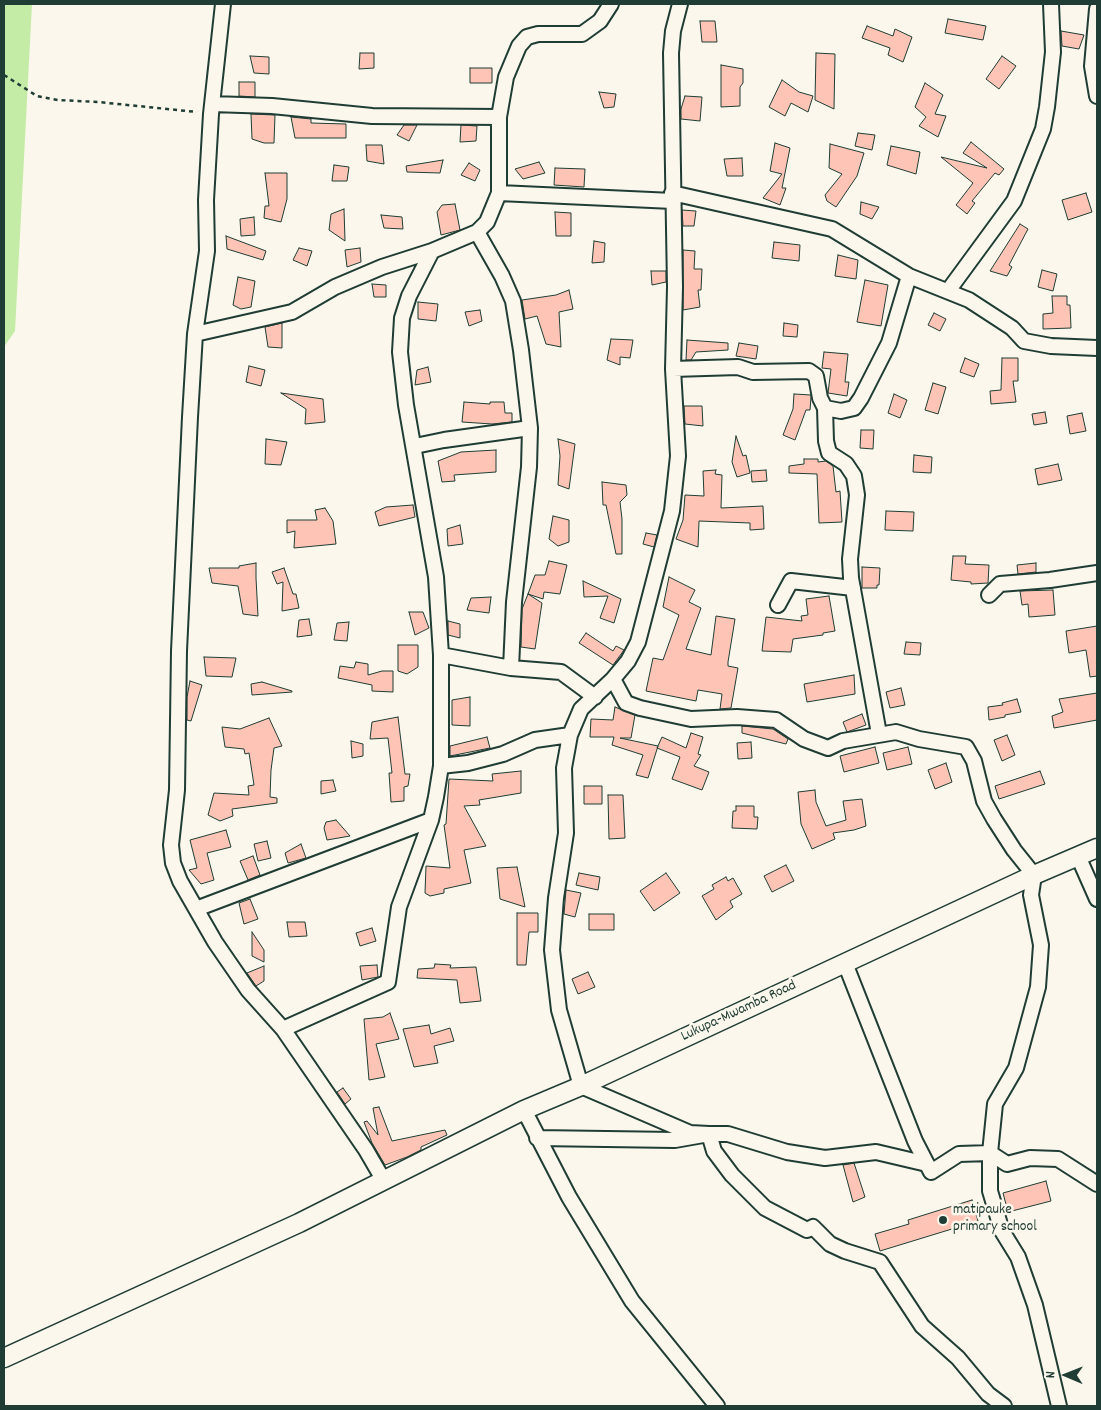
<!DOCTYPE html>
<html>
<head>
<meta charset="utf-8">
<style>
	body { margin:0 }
	#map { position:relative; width:1101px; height:1410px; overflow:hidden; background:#fbf7ec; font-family:Dekko,sans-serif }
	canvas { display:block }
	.frame { position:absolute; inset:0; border:5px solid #1f3d34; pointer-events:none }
	.north { position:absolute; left:1041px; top:1350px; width:50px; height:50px; -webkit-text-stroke:4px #fbf7ec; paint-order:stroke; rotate:271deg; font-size:14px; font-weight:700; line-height:20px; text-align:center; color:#1f3d34 }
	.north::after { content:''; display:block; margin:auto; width:18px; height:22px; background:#1f3d34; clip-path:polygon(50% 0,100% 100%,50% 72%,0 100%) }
</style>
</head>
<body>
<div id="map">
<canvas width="1101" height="1410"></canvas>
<div class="frame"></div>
<div class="north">N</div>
</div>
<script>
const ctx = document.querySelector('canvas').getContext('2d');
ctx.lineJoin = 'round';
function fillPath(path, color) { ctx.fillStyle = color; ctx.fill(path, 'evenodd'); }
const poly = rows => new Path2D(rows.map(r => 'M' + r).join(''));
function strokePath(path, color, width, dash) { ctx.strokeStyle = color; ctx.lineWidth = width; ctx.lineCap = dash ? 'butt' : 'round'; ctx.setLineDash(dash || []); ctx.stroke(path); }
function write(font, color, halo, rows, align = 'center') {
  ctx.font = font + ' Dekko,sans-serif'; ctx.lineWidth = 5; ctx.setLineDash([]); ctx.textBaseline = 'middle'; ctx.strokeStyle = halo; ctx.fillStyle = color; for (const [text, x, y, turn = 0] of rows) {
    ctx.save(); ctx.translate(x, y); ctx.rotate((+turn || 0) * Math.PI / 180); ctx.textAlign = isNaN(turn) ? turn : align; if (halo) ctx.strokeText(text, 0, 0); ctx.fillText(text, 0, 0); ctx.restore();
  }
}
fillPath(poly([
	[4,4,32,4,15,331,4,347]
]), '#c5eca6');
const building = poly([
	[948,19,986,26,983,40,945,33,948,19],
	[700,21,715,21,717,42,702,42,700,21],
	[867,26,893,36,895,29,912,37,903,62,888,55,890,48,862,38,867,26],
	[1061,31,1084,35,1079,49,1062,46,1061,31],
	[360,53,374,53,374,68,359,69,360,53],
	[816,53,835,54,834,109,815,100,816,53],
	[250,56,269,57,269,74,254,73,250,56],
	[1002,56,1016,66,999,89,986,79,1002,56],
	[721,65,743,69,743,83,740,87,740,106,721,107,721,65],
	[470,68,492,68,492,83,470,83,470,68],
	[782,80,799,92,813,96,808,112,791,103,785,116,769,107,782,80],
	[239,82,255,82,255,97,239,96,239,82],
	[925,83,943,95,935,114,946,116,938,137,919,126,926,117,915,107,925,83],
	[599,92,616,94,614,107,604,108,599,92],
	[685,96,702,97,700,121,681,119,681,109,685,96],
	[251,114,275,115,274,143,264,143,252,139,251,114],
	[291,117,311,119,311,123,346,124,346,138,295,138,291,117],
	[404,125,417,125,409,141,397,135,404,125],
	[461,125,477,126,476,141,460,142,461,125],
	[858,133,875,135,872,150,855,146,858,133],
	[971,142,1004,169,999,175,995,173,972,201,975,203,967,214,956,205,973,183,941,157,987,168,963,153,971,142],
	[775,143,790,148,782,188,786,188,780,205,763,198,782,174,770,171,775,143],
	[830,144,864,153,857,176,836,207,827,201,825,195,842,174,829,168,830,144],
	[366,145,382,145,384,164,367,161,366,145],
	[891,146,920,152,916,174,887,165,891,146],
	[742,158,743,176,727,176,724,159,742,158],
	[443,160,440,173,407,172,406,166,443,160],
	[539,162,545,173,523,179,515,169,539,162],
	[469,163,480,170,475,181,461,175,469,163],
	[334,165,349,167,347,181,332,181,334,165],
	[555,168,585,169,584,187,554,185,555,168],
	[265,173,287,173,287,199,281,222,264,218,265,206,269,206,265,173],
	[1086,193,1092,212,1068,220,1062,200,1086,193],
	[861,202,879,207,872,219,860,214,861,202],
	[455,204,460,230,441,235,437,212,442,205,455,204],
	[344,209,345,241,329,230,331,214,344,209],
	[682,210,696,211,694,226,683,226,682,210],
	[555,212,571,213,571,236,556,236,555,212],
	[381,215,402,217,403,229,384,228,381,215],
	[254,217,255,235,241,236,240,219,254,217],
	[1020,224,1028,229,1009,265,1012,267,1007,276,990,271,1020,224],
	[226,236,266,251,263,260,227,249,226,236],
	[594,241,605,243,604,262,592,263,594,241],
	[774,242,800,245,799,261,772,258,774,242],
	[299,248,312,251,307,266,293,260,299,248],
	[360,248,361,262,347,267,345,250,360,248],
	[683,250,695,251,694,269,702,269,701,290,698,290,700,307,683,310,683,250],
	[838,255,858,260,856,279,835,276,838,255],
	[1042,270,1057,274,1053,291,1038,287,1042,270],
	[651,271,666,271,666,282,652,285,651,271],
	[238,277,255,281,251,307,241,309,233,305,238,277],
	[865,280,888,285,881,326,857,322,865,280],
	[372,284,386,285,386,297,374,297,372,284],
	[569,290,573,309,559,312,561,347,546,344,537,316,525,319,522,300,556,295,569,290],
	[1052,296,1067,296,1067,305,1070,305,1071,328,1043,329,1043,314,1053,313,1052,296],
	[418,302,438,304,436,321,418,319,418,302],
	[480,310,482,321,469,326,465,312,480,310],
	[934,313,946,319,940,331,928,325,934,313],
	[282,323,282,348,268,347,265,327,282,323],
	[784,323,798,325,797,337,783,336,784,323],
	[611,339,633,340,630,358,620,357,620,365,607,360,611,339],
	[687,340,728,343,728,350,696,352,691,360,686,360,687,340],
	[739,343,758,346,756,359,736,356,739,343],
	[824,352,848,354,845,382,849,382,847,396,828,393,831,369,822,368,824,352],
	[965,358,979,364,974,377,960,372,965,358],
	[1002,358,1018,358,1018,381,1013,381,1016,402,991,404,990,391,1001,390,1002,358],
	[249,366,265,370,261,386,246,382,249,366],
	[428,367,431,382,415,385,417,370,428,367],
	[933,383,946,387,938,414,925,410,933,383],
	[281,393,323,399,325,422,305,424,306,409,281,393],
	[794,394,811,395,811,397,810,410,806,410,795,440,783,435,793,409,794,394],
	[894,394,907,400,900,418,888,413,894,394],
	[464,402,490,404,490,402,504,402,505,413,512,413,512,422,492,424,462,422,464,402],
	[684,406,702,406,703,426,685,424,684,406],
	[1045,412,1047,423,1034,425,1032,414,1045,412],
	[1082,413,1086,431,1070,434,1067,416,1082,413],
	[861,430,874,430,873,449,860,448,861,430],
	[736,436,743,456,746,455,750,473,737,477,732,462,736,436],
	[266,439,287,442,281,465,265,464,266,439],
	[558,439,575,444,569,489,558,485,560,456,558,439],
	[496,450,496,472,454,475,455,481,442,482,438,461,461,452,496,450],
	[914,455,932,457,931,473,913,472,914,455],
	[804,459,818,459,818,462,826,461,833,466,836,492,840,491,842,522,819,523,817,474,789,473,789,466,804,464,804,459],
	[1058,464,1062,480,1038,485,1035,469,1058,464],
	[716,470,715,474,722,475,721,508,763,506,764,529,750,530,750,523,699,521,698,547,676,539,683,520,685,495,704,496,703,471,716,470],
	[766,470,767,481,752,482,751,471,766,470],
	[602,482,626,485,627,495,620,502,622,519,622,554,616,554,606,505,603,505,602,482],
	[413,505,415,517,379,526,375,512,386,507,413,505],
	[325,508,333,521,336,544,294,548,295,531,287,533,287,520,317,520,315,510,325,508],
	[886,511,914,512,913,531,885,530,886,511],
	[553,516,569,520,569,542,558,546,549,539,553,516],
	[460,525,463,544,448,546,447,529,460,525],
	[646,533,657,535,654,547,643,544,646,533],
	[953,556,966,556,965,564,989,565,988,583,971,584,971,582,951,580,953,556],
	[549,561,567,565,560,594,544,592,543,599,528,594,535,575,545,575,549,561],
	[256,563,256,578,258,616,243,614,238,586,212,583,209,568,239,568,239,566,256,563],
	[1036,563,1036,572,1018,574,1017,565,1036,563],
	[862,567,880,568,879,585,877,585,877,588,862,588,862,567],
	[284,568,293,594,296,594,299,608,282,611,283,582,277,584,272,572,284,568],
	[669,577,695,590,689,602,701,608,686,649,711,655,716,616,735,619,728,662,728,666,738,668,731,708,720,709,722,694,698,690,696,701,646,691,653,658,663,660,679,615,663,607,669,577],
	[583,581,621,599,614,623,600,618,608,596,584,597,583,581],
	[1053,590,1055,615,1029,617,1028,604,1022,605,1020,591,1053,590],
	[528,594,542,603,535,649,521,647,522,609,528,594],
	[829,596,835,631,823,633,823,635,793,639,791,652,762,651,766,617,802,621,801,616,808,615,806,599,829,596],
	[491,597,489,613,467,610,471,598,491,597],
	[409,612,423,612,429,628,415,635,409,612],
	[309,619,312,635,297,637,299,620,309,619],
	[448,621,460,624,460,638,448,635,448,621],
	[349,622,347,641,334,640,337,623,349,622],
	[1097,626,1097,676,1090,677,1086,650,1069,653,1066,631,1097,626],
	[586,633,613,651,616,646,624,650,613,665,579,643,586,633],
	[906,642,921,643,920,655,904,654,906,642],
	[398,645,418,645,418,667,407,674,398,671,398,645],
	[204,657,236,658,232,677,206,676,204,657],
	[356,662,368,664,368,675,382,671,393,671,393,692,372,691,372,685,338,678,340,666,354,668,356,662],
	[854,675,855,694,807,702,804,684,854,675],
	[190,681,202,685,191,721,187,720,187,697,190,681],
	[262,682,292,691,292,692,252,695,251,684,262,682],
	[901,688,905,705,890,708,886,692,901,688],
	[1097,693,1097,720,1054,728,1052,716,1063,712,1059,699,1097,693],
	[470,697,470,726,452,725,452,700,470,697],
	[1017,699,1021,712,1005,715,1005,717,989,720,988,707,1003,705,1002,703,1017,699],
	[615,707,635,715,631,738,620,738,658,746,648,778,636,775,643,755,612,745,614,737,590,737,591,719,613,720,615,707],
	[862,714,866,725,847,732,843,722,862,714],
	[398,717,405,774,410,774,408,786,404,787,404,801,391,802,389,773,392,773,388,738,370,739,372,722,398,717],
	[269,718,282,746,274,748,271,770,270,797,277,798,277,803,232,809,233,816,220,821,208,815,214,793,249,795,248,786,254,785,249,753,245,754,244,749,225,747,222,727,240,729,269,718],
	[742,726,773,729,788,739,786,744,742,733,742,726],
	[691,733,703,737,698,754,701,755,694,766,709,772,702,790,672,779,680,757,657,748,662,737,686,748,691,733],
	[1007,735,1015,755,1002,761,994,740,1007,735],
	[487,737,490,748,450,756,450,746,487,737],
	[351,741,363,744,363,756,352,758,351,741],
	[751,742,752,758,738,759,737,743,751,742],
	[875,747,879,763,844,772,840,756,875,747],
	[908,747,912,764,887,770,883,753,908,747],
	[946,763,952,782,935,789,928,770,946,763],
	[521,771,521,793,479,800,480,805,464,806,486,846,464,850,471,883,444,889,444,893,430,896,425,893,426,866,450,868,444,825,446,824,449,779,493,781,492,774,521,771],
	[1040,771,1045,784,999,799,995,786,1040,771],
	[333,780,336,791,321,794,321,781,333,780],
	[584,786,602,786,602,804,584,804,584,786],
	[815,790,816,802,826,826,846,820,843,801,862,799,866,826,854,830,833,833,835,839,812,849,801,824,798,792,815,790],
	[608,795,623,795,625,838,609,839,608,795],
	[736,806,754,806,754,817,758,817,757,829,732,828,733,811,736,811,736,806],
	[336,820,350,836,327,840,324,828,326,822,336,820],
	[226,830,231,847,207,853,214,880,201,884,189,870,197,868,190,840,226,830],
	[267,841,271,858,258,861,254,844,267,841],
	[301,844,306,858,288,863,285,853,301,844],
	[253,856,260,875,248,880,240,861,253,856],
	[786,865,794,881,772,892,764,876,786,865],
	[517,867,525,907,500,899,497,868,517,867],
	[579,873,600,877,598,890,576,885,579,873],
	[666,873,680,893,654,911,640,891,666,873],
	[726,877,728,881,733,878,742,894,730,901,733,907,716,920,702,896,714,889,712,885,726,877],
	[566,890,581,893,575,917,564,914,566,890],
	[250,899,258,919,244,924,239,903,250,899],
	[517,913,538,913,538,932,529,932,526,965,517,965,517,913],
	[589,914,614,914,614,930,589,930,589,914],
	[287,922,305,922,307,936,289,937,287,922],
	[372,928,376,941,360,946,356,933,372,928],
	[252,932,264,950,264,962,252,956,252,932],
	[435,964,451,965,450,968,476,967,481,1001,460,1003,457,980,417,978,418,969,434,968,435,964],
	[377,965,378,977,362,980,360,966,377,965],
	[264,966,264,981,256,986,247,973,264,966],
	[588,972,595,987,578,994,572,979,588,972],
	[390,1013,399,1039,376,1044,385,1077,369,1080,364,1019,383,1017,390,1013],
	[429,1025,431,1034,450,1028,454,1041,434,1046,438,1063,414,1067,403,1029,429,1025],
	[343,1088,351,1099,345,1104,337,1092,343,1088],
	[379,1107,392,1141,445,1130,447,1135,421,1147,421,1150,407,1157,385,1165,372,1143,364,1122,367,1121,378,1135,373,1108,379,1107],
	[854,1163,865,1197,853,1202,843,1165,854,1163],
	[1046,1181,1051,1201,1008,1212,1003,1193,1046,1181],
	[972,1200,978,1221,880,1251,875,1234,909,1224,908,1220,972,1200]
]);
fillPath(building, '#fec4b6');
strokePath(building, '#1f3d34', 1);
const minor = poly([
	[223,4,211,114,206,200,207,251,195,334,190,417,179,651,177,790,171,845,173,863,180,881,215,942,248,990,283,1029,366,1150,384,1181],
	[680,4,673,31,671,53,675,287,673,369,678,456,672,511,638,642,628,661,613,679,581,709,570,735,564,768,566,833,556,898,552,950,559,1010,581,1086,690,1133,709,1134,714,1151,732,1175,765,1208,807,1230,813,1227,830,1244,845,1251,880,1262,922,1326,958,1358,988,1394,1004,1406],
	[1097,9,1092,66,1097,96],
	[212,104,272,106,372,116,499,117],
	[499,193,673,201],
	[672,193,832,229,909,276,969,300,1012,328,1024,341,1051,346,1097,348],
	[477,232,502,276,513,301,521,350,530,428,529,467,514,602,511,668],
	[948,291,1014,201,1043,129,1047,107,1053,52,1051,4],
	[195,334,292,312,335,287,382,267,432,251,477,232,487,222,499,193,499,117,506,77,519,46,527,37,538,34,582,34,600,21,611,4],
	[673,369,738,367,753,372,809,371,816,376,820,398,825,408,826,441,829,453,846,464,854,476,857,495,850,559,851,578,879,734],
	[825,408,841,411,854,408,861,398,889,343,909,276],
	[415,446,444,440,530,428],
	[989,595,1000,584,1050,580,1097,573],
	[778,605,791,581,853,588],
	[441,655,511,668,561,672,595,697],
	[613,679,626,703,640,708,691,719,737,717,776,720,804,739,828,748,843,741,896,732,919,739,966,747,974,761,984,801,994,819,1014,850,1034,875,1031,895,1041,945,1038,987,1016,1068,995,1104,990,1153,990,1191,1002,1231,1018,1257,1035,1305,1059,1406],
	[441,766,468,763,503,754,535,740,570,735],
	[1078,856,1097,899],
	[196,909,431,820],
	[845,963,915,1141,931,1172,959,1154,990,1153,1007,1164,1030,1158,1058,1159,1097,1184],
	[283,1029,388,982,399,907,431,820,436,797,441,766,441,655,436,577,406,405,400,352,402,318,409,296,432,251],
	[524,1110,569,1197,632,1301,717,1406],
	[537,1138,675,1140,709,1134,728,1134,787,1152,825,1158,876,1152,927,1164]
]);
const tertiary = poly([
	[4,1358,299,1223,524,1110,581,1086,1034,875,1097,848]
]);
strokePath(minor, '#1f3d34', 18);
strokePath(tertiary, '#1f3d34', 21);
strokePath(poly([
	[4,75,37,96,58,100,98,102,197,112]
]), '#1f3d34', 2.5, [4, 4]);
strokePath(minor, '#fbf7ec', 14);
strokePath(tertiary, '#fbf7ec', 18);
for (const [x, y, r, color] of [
	[943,1220,5,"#1f3d34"]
]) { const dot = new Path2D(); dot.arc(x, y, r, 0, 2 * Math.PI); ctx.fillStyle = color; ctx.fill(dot); strokePath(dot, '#fbf7ec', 2); }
write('15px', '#1f3d34', '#fbf7ec', [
	["Lukupa-Mwamba Road",739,1012,-25]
]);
write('15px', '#1f3d34', '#fbf7ec', [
	["matipauke",953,1211],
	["primary school",953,1228]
], 'left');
</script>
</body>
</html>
